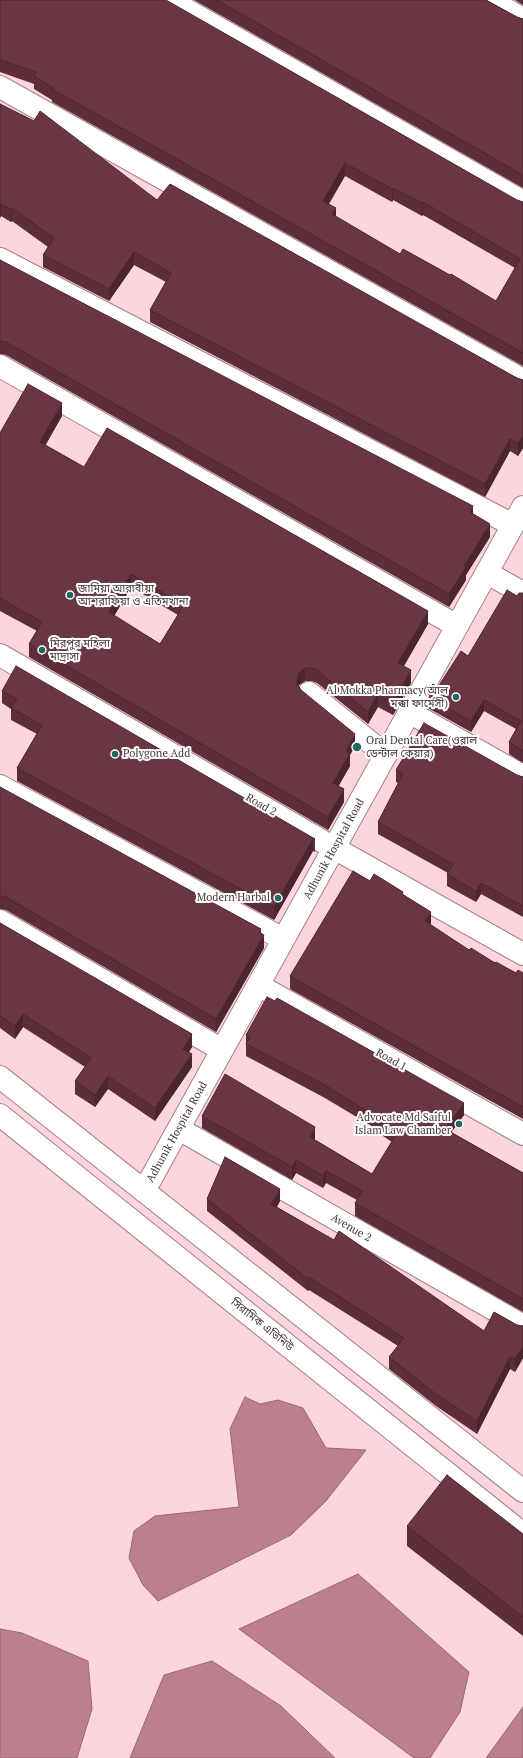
<!DOCTYPE html>
<html>
<head>
<meta charset="utf-8">
<style>
	body { margin:0 }
	canvas { display:block; background:#fdd5dd }
</style>
</head>
<body>
<canvas width="523" height="1758"></canvas>
<script>
const ctx = document.querySelector('canvas').getContext('2d');
ctx.lineJoin = 'round';
function fillPath(path, color) { ctx.fillStyle = color; ctx.fill(path, 'evenodd'); }
const poly = rows => new Path2D(rows.map(r => 'M' + r).join(''));
function strokePath(path, color, width, dash) { ctx.strokeStyle = color; ctx.lineWidth = width; ctx.lineCap = dash ? 'butt' : 'round'; ctx.setLineDash(dash || []); ctx.stroke(path); }
function write(font, color, halo, rows, align = 'center') {
  ctx.font = font + ' "PT Serif","Noto Sans Bengali",serif'; ctx.lineWidth = 4; ctx.setLineDash([]); ctx.textBaseline = 'middle'; ctx.strokeStyle = halo; ctx.fillStyle = color; for (const [text, x, y, turn = 0] of rows) {
    ctx.save(); ctx.translate(x, y); ctx.rotate((+turn || 0) * Math.PI / 180); ctx.textAlign = isNaN(turn) ? turn : align; if (halo) ctx.strokeText(text, 0, 0); ctx.fillText(text, 0, 0); ctx.restore();
  }
}
const water = poly([
	[245,1397,260,1404,278,1400,303,1408,326,1448,366,1450,326,1501,291,1535,158,1601,143,1585,129,1558,134,1531,155,1516,239,1507,230,1429,245,1397],
	[358,1574,469,1672,460,1712,430,1758,414,1758,239,1629,358,1574],
	[0,1629,22,1633,88,1661,92,1709,77,1758,0,1758,0,1629],
	[212,1661,281,1706,335,1758,130,1758,164,1675,212,1661],
	[523,1707,523,1758,486,1758,523,1707]
]);
fillPath(water, '#bc7f8d');
strokePath(water, '#996974', 1);
const minor = poly([
	[169,0,523,202],
	[489,0,523,19],
	[0,87,523,380],
	[0,259,513,525],
	[0,366,457,626],
	[487,573,523,593],
	[0,655,334,848,523,954],
	[309,693,386,755],
	[409,712,523,776],
	[0,786,283,939],
	[0,921,222,1050],
	[258,985,523,1134],
	[179,1129,523,1326],
	[144,1191,523,507]
]);
const major = poly([
	[0,1077,523,1491],
	[0,1115,523,1534]
]);
strokePath(minor, '#a68289', 24);
strokePath(major, '#a68289', 24);
strokePath(minor, '#fff', 22);
strokePath(major, '#fff', 22);
fillPath(poly([
	[0,0,517,200,523,202,523,366,52,102,52,100,34,89,34,84,0,72],
	[345,176,392,202,393,200,422,216,423,215,515,268,496,301,400,254,336,217,329,204],
	[194,0,486,0,517,17,523,19,523,188],
	[515,0,523,0,523,5],
	[0,104,157,200,517,378,523,380,523,448,518,456,510,451,485,497,150,322,150,310,166,282,134,265,109,301,43,267,43,255,48,247,12,221,11,222,1,216,0,218],
	[0,260,473,514,490,537,466,575,466,580,449,607,6,355,0,354],
	[62,416,45,445,84,467,428,624,404,666,411,683,393,715,378,707,368,724,317,683,311,681,305,681,299,685,299,686,301,690,355,746,350,755,350,766,338,786,344,802,328,830,29,657,29,644,37,631,0,611,0,433],
	[131,587,178,615,160,644,114,616],
	[523,593,523,763,509,754,509,742,516,729,484,711,471,732,426,707,426,696,438,687,468,656,517,596],
	[2,691,315,839,315,852,313,851,274,920,17,781,17,768,37,734,11,720,11,709,2,703],
	[396,770,517,775,523,777,523,917,481,894,476,902,447,886,447,874,448,873,378,834,378,822,398,783,396,782],
	[0,787,261,933,264,948,216,1032,6,910,0,909],
	[370,881,403,894,431,924,431,925,469,950,495,963,516,973,523,973,523,1119,290,989,290,976],
	[0,923,192,1047,189,1052,192,1067,155,1121,108,1089,95,1107,75,1094,75,1081,85,1067,23,1027,15,1039,0,1028],
	[246,1035,464,1115,451,1132,523,1173,523,1312,355,1216,355,1203,357,1200,326,1183,323,1188,296,1173,292,1180,202,1128,202,1116,315,1139,315,1140,372,1174,392,1142,380,1134,380,1131,325,1098,246,1056],
	[207,1199,280,1201,277,1207,484,1331,517,1325,523,1326,523,1358,515,1372,510,1369,477,1434,436,1406,389,1369,389,1357,398,1346,309,1290,308,1291,207,1211],
	[407,1526,523,1534,523,1636,407,1546]
]), '#5c2e3a');
fillPath(poly([
	[345,163,345,176,323,213,323,201],
	[393,188,393,200,392,202,392,189],
	[423,202,423,215,422,216,422,203],
	[1,204,1,216,0,218,0,205],
	[12,208,12,221,11,222,11,210],
	[336,208,336,220,332,214],
	[134,252,134,265,109,301,109,289],
	[62,403,62,416,40,455,40,442],
	[523,435,523,448,518,456,518,443],
	[510,439,510,451,485,497,485,484],
	[473,506,473,519,470,512],
	[490,524,490,537,466,575,466,580,449,607,449,594,464,566],
	[131,574,131,587,109,625,109,612],
	[428,611,428,624,398,676,398,663],
	[305,668,305,681,299,685,297,691,297,679,299,673],
	[411,670,411,683,393,715,393,703],
	[378,694,378,707,368,724,368,712],
	[484,700,484,711,471,732,471,721],
	[355,734,355,746,350,755,350,766,333,796,333,783,346,751],
	[344,789,344,802,328,830,328,817],
	[313,839,313,851,274,920,274,907],
	[481,883,481,894,476,902,476,891],
	[431,912,431,924,425,934,425,921],
	[261,929,261,941,264,935,264,948,216,1032,216,1019],
	[23,1014,23,1027,15,1039,15,1026],
	[192,1034,192,1047,183,1062,183,1049],
	[192,1054,192,1067,155,1121,155,1108],
	[108,1076,108,1089,95,1107,95,1095],
	[464,1103,464,1115,445,1141,445,1129],
	[315,1127,315,1139,310,1149,310,1137],
	[296,1160,296,1173,292,1180,292,1167],
	[326,1171,326,1183,323,1188,323,1176],
	[280,1189,280,1201,271,1216,271,1204],
	[309,1277,309,1290,308,1291,308,1279],
	[523,1346,523,1358,515,1372,515,1359],
	[510,1357,510,1369,477,1434,477,1421]
]), '#4b2630');
const building = poly([
	[0,0,166,0,517,200,523,202,523,353,52,89,53,88,34,76,36,72,0,60,0,0],
	[345,163,392,189,393,188,422,203,423,202,520,259,496,301,451,274,450,275,403,249,400,254,332,214,336,208,323,201,345,163],
	[217,0,486,0,517,17,523,19,523,175,217,0],
	[0,104,34,121,40,111,157,200,170,184,517,378,523,380,523,435,518,443,510,439,485,484,150,310,171,273,134,252,109,289,43,255,54,238,12,208,11,210,1,204,0,205,0,104],
	[0,260,473,506,470,512,490,524,464,566,466,567,449,594,6,342,0,341,0,260],
	[28,384,62,403,40,442,84,467,107,428,428,611,398,663,411,670,393,703,378,694,368,712,317,670,311,668,305,668,299,673,297,679,297,684,301,690,355,734,346,751,350,753,333,783,344,789,328,817,29,644,42,622,0,598,0,433,28,384],
	[131,574,184,605,160,644,109,612,131,574],
	[507,590,517,596,519,593,523,593,523,751,509,742,521,721,484,700,471,721,426,696,433,684,438,687,461,651,468,656,507,590],
	[16,666,315,839,313,839,274,907,17,768,42,725,11,708,17,699,2,691,16,666],
	[424,723,517,775,523,777,523,906,481,883,476,891,447,874,453,864,378,822,403,774,396,770,424,723],
	[0,787,261,929,259,932,264,935,216,1019,6,897,0,896,0,787],
	[353,871,370,881,374,874,403,892,402,894,431,912,425,921,469,950,471,948,495,963,496,962,516,973,518,970,523,973,523,1107,290,976,353,871],
	[0,923,192,1034,183,1049,192,1054,155,1108,108,1076,95,1095,75,1081,91,1058,23,1014,15,1026,0,1016,0,923],
	[267,997,275,1001,277,998,464,1103,445,1129,523,1173,523,1299,355,1203,363,1191,326,1171,323,1176,296,1160,292,1167,202,1116,225,1074,315,1127,310,1137,372,1174,397,1133,380,1122,381,1120,325,1085,246,1044,250,1037,246,1035,267,997],
	[225,1157,280,1189,271,1204,334,1240,339,1231,484,1331,494,1312,517,1325,523,1326,523,1346,515,1359,510,1357,477,1421,436,1394,389,1357,404,1338,309,1277,308,1279,207,1199,225,1157],
	[447,1475,523,1534,523,1617,407,1526,447,1475]
]);
fillPath(building, '#6b3644');
strokePath(building, '#4b2630', 1);
for (const [x, y, r, color] of [
	[70,595,4,"#206961"],
	[42,650,4,"#206961"],
	[456,697,4,"#206961"],
	[357,747,5,"#206961"],
	[115,754,4,"#206961"],
	[278,898,4,"#206961"],
	[459,1124,4,"#206961"]
]) { const dot = new Path2D(); dot.arc(x, y, r, 0, 2 * Math.PI); ctx.fillStyle = color; ctx.fill(dot); strokePath(dot, '#fff', 1.5); }
write('11px', '#463639', '#fff', [
	["জামিয়া আরাবীয়া",78,589],
	["আশরাফিয়া ও এতিমখানা",78,602],
	["মিরপুর মহিলা",50,644],
	["মাদ্রাসা",50,657],
	["Al Mokka Pharmacy(আল",448,691,"right"],
	["মক্কা ফার্মেসী)",448,704,"right"],
	["Oral Dental Care(ওরাল",366,741],
	["ডেন্টাল কেয়ার)",366,754],
	["Polygone Add",123,754],
	["Modern Harbal",270,898,"right"],
	["Advocate Md Saiful",451,1118,"right"],
	["Islam Law Chamber",451,1131,"right"]
], 'left');
write('11px', '#463639', '#fff', [
	["Road 2",261,805,30],
	["Adhunik Hospital Road",334,849,-61],
	["Road 1",391,1060,29],
	["Adhunik Hospital Road",177,1132,-61],
	["Avenue 2",351,1228,30],
	["সিরামিক এভিনিউ",262,1325,39]
]);
</script>
</body>
</html>
